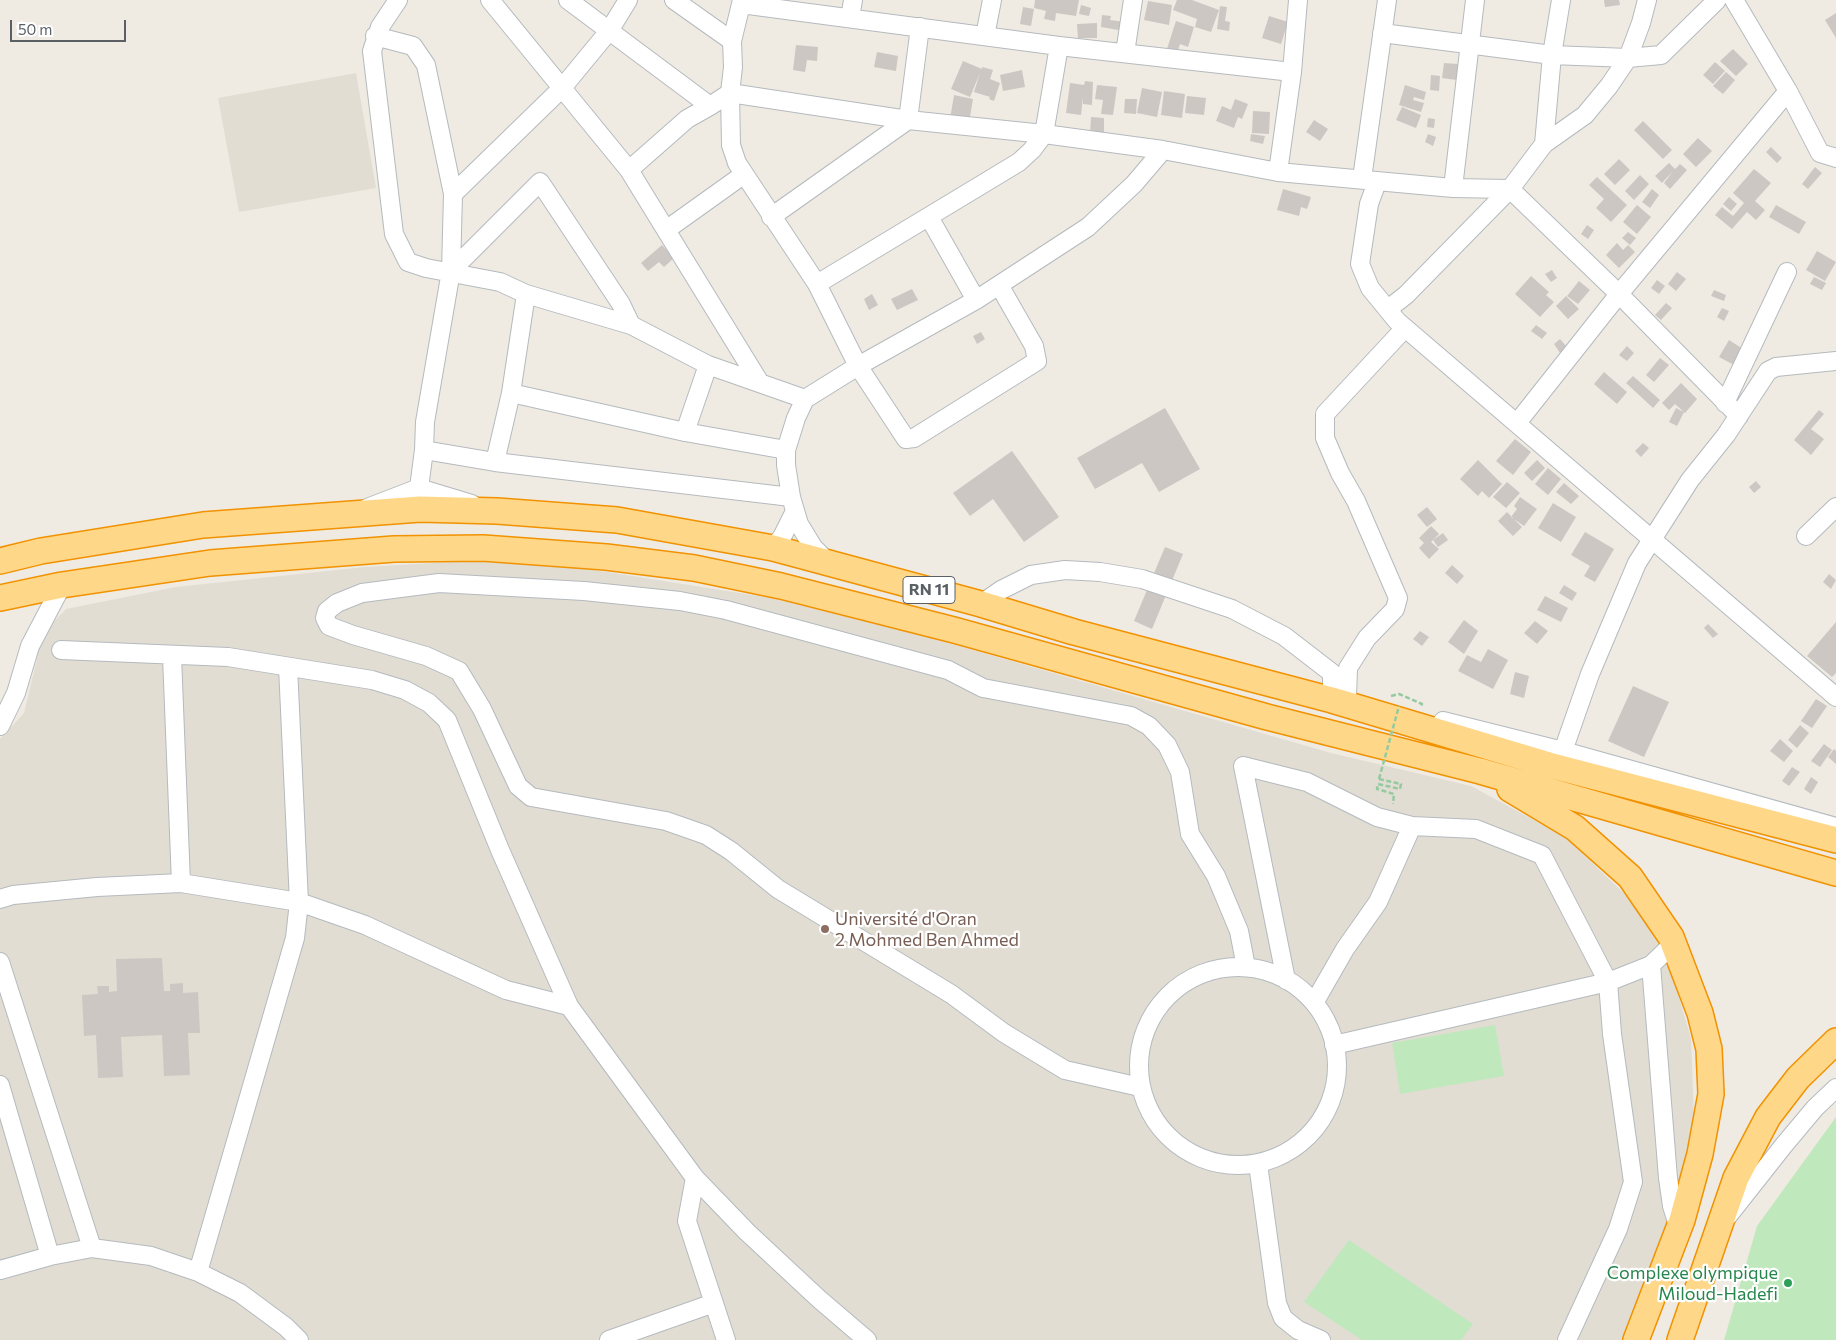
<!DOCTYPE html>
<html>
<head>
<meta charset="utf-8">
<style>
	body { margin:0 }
	#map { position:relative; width:1836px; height:1340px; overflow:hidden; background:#efebe3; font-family:Commissioner,sans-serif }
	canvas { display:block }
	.scale { position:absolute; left:10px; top:20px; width:116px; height:22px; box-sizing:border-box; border:2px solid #5b6065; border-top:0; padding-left:6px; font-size:15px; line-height:18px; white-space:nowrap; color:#5b6065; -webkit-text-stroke:4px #fff; paint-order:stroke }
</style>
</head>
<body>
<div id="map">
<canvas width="1836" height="1340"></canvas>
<div class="scale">50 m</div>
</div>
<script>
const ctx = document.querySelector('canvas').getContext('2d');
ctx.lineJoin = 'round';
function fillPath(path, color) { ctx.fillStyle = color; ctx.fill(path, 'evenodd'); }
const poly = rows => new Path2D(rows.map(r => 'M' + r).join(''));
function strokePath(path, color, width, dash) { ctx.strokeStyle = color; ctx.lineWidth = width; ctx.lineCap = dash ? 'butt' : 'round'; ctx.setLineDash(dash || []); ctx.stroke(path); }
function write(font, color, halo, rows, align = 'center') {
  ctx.font = font + ' Commissioner,sans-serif'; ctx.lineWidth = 4.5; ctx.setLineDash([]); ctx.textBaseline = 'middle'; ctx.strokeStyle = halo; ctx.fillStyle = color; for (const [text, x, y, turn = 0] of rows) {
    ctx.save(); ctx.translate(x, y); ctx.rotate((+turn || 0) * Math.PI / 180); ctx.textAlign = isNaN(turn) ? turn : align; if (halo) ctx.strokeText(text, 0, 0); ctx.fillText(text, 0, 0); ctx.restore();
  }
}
fillPath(poly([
	[356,73,376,188,239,212,218,98],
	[470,561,588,569,771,598,928,637,1331,753,1471,786,1565,837,1632,901,1667,958,1691,1038,1694,1119,1670,1252,1635,1340,0,1340,0,739,24,713,37,659,39,637,66,609,176,587,365,567]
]), '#e1ddd3');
fillPath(poly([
	[1495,1025,1504,1076,1400,1094,1392,1043],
	[1836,1117,1836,1340,1724,1340,1757,1226],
	[1349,1240,1473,1324,1461,1340,1362,1340,1304,1302]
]), '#c0e8bd');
fillPath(poly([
	[1035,0,1079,0,1076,16,1056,13,1055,21,1044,19,1046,11,1034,8],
	[1177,0,1192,0,1219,10,1211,32,1195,27,1197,19,1173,10],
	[1604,0,1619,0,1620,5,1605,7],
	[1148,1,1172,5,1169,25,1144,20],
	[1081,5,1091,8,1089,16,1079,14],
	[1220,6,1227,7,1225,21,1230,22,1229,31,1217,29],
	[1023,7,1034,9,1031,26,1020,24],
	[1836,13,1836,38,1825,20],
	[1102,15,1111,16,1110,20,1125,22,1124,31,1101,27],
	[1269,16,1288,22,1281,44,1262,38],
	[1176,21,1194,27,1188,47,1180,44,1174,62,1164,58],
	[1097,23,1097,38,1078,38,1077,24],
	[796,45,818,47,817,61,807,60,805,72,793,70],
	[1733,49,1748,64,1736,76,1720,61],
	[877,52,898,56,896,71,874,67],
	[963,61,982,69,982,67,993,70,990,79,1000,83,994,101,989,99,990,97,974,92,980,73,970,97,951,89],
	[1715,62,1725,71,1713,84,1703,75],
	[1444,63,1458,64,1457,80,1442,78],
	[1022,70,1025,87,1003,91,1000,75],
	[1726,72,1735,80,1723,94,1713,86],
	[1431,75,1440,76,1439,91,1430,90],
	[1085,81,1093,82,1092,105,1083,104,1083,97,1081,115,1066,113,1070,83,1084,85],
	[1097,85,1117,87,1113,115,1101,114,1103,100,1095,99],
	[1405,85,1426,92,1424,100,1414,97,1413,100,1424,103,1421,112,1399,105],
	[1142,88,1162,92,1157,117,1137,113],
	[1164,91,1185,94,1182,118,1161,115],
	[954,95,973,99,969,123,950,119],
	[1187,96,1206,98,1204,115,1185,113],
	[1125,99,1137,99,1136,114,1124,113],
	[1235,99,1248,104,1242,119,1238,117,1234,128,1216,121,1222,106,1231,110],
	[1402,107,1421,115,1416,128,1396,120],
	[1253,111,1270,112,1269,134,1252,133],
	[1091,117,1104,118,1104,135,1090,135],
	[1428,118,1435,119,1434,128,1427,127],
	[1314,120,1328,129,1320,141,1306,132],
	[1643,121,1672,150,1663,159,1634,130],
	[1251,134,1265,136,1263,144,1250,141],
	[1428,134,1436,137,1433,146,1425,142],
	[1698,138,1712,151,1696,167,1683,154],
	[1771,147,1782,158,1777,163,1766,152],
	[1619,159,1630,170,1615,185,1604,174],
	[1669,163,1675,169,1680,164,1687,170,1670,189,1664,183,1673,171,1662,183,1655,176],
	[1815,167,1822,173,1808,189,1802,184],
	[1754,169,1771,183,1755,201,1765,210,1756,220,1747,212,1732,229,1715,215,1722,207,1733,216,1744,203,1733,193],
	[1640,175,1649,184,1634,200,1625,191],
	[1597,177,1627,205,1611,222,1596,208,1604,199,1589,185],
	[1283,189,1311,197,1307,209,1301,207,1299,216,1277,210],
	[1652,189,1659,195,1650,208,1642,202],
	[1729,197,1737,204,1731,211,1723,204],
	[1637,205,1651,217,1637,234,1623,222],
	[1776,205,1806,222,1799,234,1769,217],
	[1587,225,1594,230,1588,239,1581,234],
	[1628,232,1636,238,1630,245,1622,238],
	[1617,243,1623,250,1628,245,1635,252,1619,268,1606,255],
	[662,245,674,258,664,267,659,262,648,271,641,263],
	[1817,251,1836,262,1825,281,1806,270],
	[1552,270,1557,278,1551,282,1545,274],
	[1677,272,1686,279,1676,291,1668,284],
	[1531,276,1549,292,1546,295,1554,302,1540,317,1515,294],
	[1814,277,1826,283,1822,290,1810,284],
	[1657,280,1665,286,1659,294,1651,288],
	[1579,281,1590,290,1578,304,1567,296],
	[912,289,918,300,897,310,891,299],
	[1714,290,1726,295,1724,301,1711,296],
	[872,294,878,305,869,310,864,299],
	[1566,296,1579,309,1568,319,1556,306],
	[1666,303,1672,308,1661,320,1655,315],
	[1722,308,1729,311,1724,321,1717,317],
	[1536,325,1547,333,1542,339,1531,331],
	[981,332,985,339,977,344,973,336],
	[1560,339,1567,347,1560,353,1554,344],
	[1729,340,1743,349,1734,365,1719,357],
	[1627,346,1634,353,1627,361,1619,355],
	[1660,358,1669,365,1654,382,1646,375],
	[1604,372,1627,392,1617,404,1594,384],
	[1633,376,1660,400,1653,408,1626,383],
	[1681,383,1697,399,1685,413,1675,404,1669,410,1662,403],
	[1165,408,1200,469,1159,492,1142,463,1095,489,1077,458],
	[1676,408,1684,412,1677,426,1669,422],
	[1819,410,1824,414,1811,429,1824,439,1811,455,1794,440],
	[1515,439,1531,452,1513,475,1496,461],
	[1643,443,1649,448,1641,457,1635,451],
	[1012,451,1059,517,1024,542,993,499,970,516,953,493],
	[1478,460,1502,484,1489,498,1482,491,1478,496,1460,479],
	[1537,460,1545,468,1532,481,1524,473],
	[1548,468,1561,479,1548,495,1535,484],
	[1756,481,1761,487,1754,493,1749,487],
	[1507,482,1520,493,1506,508,1493,497],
	[1564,483,1579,496,1571,504,1556,492],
	[1520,497,1537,509,1524,526,1511,517,1517,509,1514,506],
	[1553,503,1576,517,1561,542,1538,528],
	[1427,507,1437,519,1427,527,1417,515],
	[1507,512,1522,527,1513,536,1498,521],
	[1431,526,1439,534,1431,542,1439,549,1429,559,1419,548,1424,543,1419,538],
	[1585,532,1614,549,1595,582,1584,576,1590,566,1571,555],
	[1443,533,1448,540,1438,547,1433,540],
	[1165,547,1183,554,1152,629,1134,621],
	[1452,565,1464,576,1457,584,1445,573],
	[1829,574,1836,580,1831,589,1823,582],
	[1564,585,1577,593,1572,601,1559,593],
	[1545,596,1568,608,1561,622,1537,610],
	[1464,620,1478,631,1464,654,1448,642],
	[1535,621,1548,631,1537,644,1524,633],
	[1836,622,1836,673,1832,677,1807,656],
	[1708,624,1718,634,1713,638,1704,628],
	[1420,631,1429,637,1422,646,1413,639],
	[1488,649,1508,660,1493,689,1458,671,1467,655,1481,662],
	[1515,672,1529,676,1524,698,1510,694],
	[1633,686,1669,702,1644,757,1608,741],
	[1816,699,1827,706,1812,728,1801,721],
	[1800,725,1809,733,1797,748,1788,740],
	[1780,739,1793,751,1784,762,1770,751],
	[1824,744,1832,750,1820,767,1811,761],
	[1834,749,1836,751,1836,764,1828,757],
	[1792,767,1800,772,1789,786,1782,781],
	[1811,777,1818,782,1811,794,1804,789],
	[162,958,164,991,170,991,170,984,183,983,183,993,198,992,200,1033,188,1033,190,1075,164,1076,162,1035,121,1037,123,1077,98,1078,96,1035,84,1036,82,995,98,994,97,986,109,986,109,992,117,991,116,959]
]), '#ccc7c2');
const minor = poly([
	[398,0,380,27,372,51,394,234,408,262,426,268,500,282,526,294,631,325,708,365,805,399],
	[490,0,629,170,760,383],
	[568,0,710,106,730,93,908,120,1044,134,1163,150,1278,172,1453,188,1510,189,1544,144,1585,115,1609,86,1628,58,1641,23,1647,0],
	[674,0,732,41],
	[742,0,732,41,733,67,730,93,731,145,737,163,817,284,858,366,906,439,914,438,1037,361,1034,346,999,285],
	[1734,0,1788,91,1820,153,1836,158],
	[741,4,1059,46,1292,72],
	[850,18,853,0],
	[1382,33,1552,55,1628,58,1661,55,1717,0],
	[375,36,413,46,426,65,453,194,451,271,425,422,424,450],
	[985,36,992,0],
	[1125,53,1133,0],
	[1544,144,1552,55,1561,0],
	[629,170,687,119,710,106],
	[1278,172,1292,72,1298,0],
	[1362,179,1387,0],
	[1377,182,1369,204,1360,264,1370,288,1397,321,1836,697],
	[1453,188,1475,0],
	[453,194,562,88,609,31,628,0],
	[771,217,908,120,920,27],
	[929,217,976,300],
	[666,230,743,175],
	[451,271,540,182,621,304,631,325],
	[817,284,986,182,1019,162,1032,150,1044,134,1059,46],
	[1388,309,1406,295,1510,189,1619,294,1739,416],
	[511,393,685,432,786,450],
	[1725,403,1787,272],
	[1517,423,1619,294,1788,91],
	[685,432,708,365],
	[495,462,511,393,526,294],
	[419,488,424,450,495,462,791,497],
	[367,508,419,488,472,504],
	[1806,536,1836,507],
	[773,548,782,537,795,511],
	[828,562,813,547,799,524,791,497,786,465,786,450,796,418,805,399,858,366,976,300,1088,227,1134,184,1163,150],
	[981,604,1001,590,1031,575,1065,570,1100,572,1142,579,1232,609,1284,636,1332,673,1332,700,1342,698],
	[61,650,228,657,372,680,405,690,429,703,447,720,500,850,569,1006,695,1178,747,1232,819,1299,867,1340],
	[172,656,181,883],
	[1347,698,1348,668,1367,638,1395,609,1398,598,1356,501,1340,473,1325,438,1325,414,1405,328],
	[1443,721,1563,751,1836,827],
	[0,726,16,693,30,646,62,585],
	[1563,751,1590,674,1637,563,1690,480,1726,435,1768,371,1776,367,1836,361],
	[1412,826,1476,829,1542,855,1608,982,1612,1034,1633,1182,1618,1229,1567,1340],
	[0,899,13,895,97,887,181,883,299,902,365,925,506,990,569,1006],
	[0,962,92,1248],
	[1651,965,1668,1178,1672,1206,1679,1228],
	'1139 1066a99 99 0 1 1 198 0a99 99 0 1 1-198 0Z',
	[1286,980,1243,766,1307,782,1377,817,1412,826,1378,902,1345,949,1314,1003],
	[1334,1045,1608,982,1651,965,1674,943],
	[0,1085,50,1256],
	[1140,1087,1065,1070,1004,1033,951,994,778,889,731,851,706,835,666,821,531,797,518,786,482,709,459,671,426,656,353,635,329,626,325,618,327,611,337,603,362,593,439,583,584,591,680,601,726,610,948,670,983,688,1131,716,1149,726,1167,745,1180,772,1190,834,1216,876,1239,931,1246,967],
	[1258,1164,1277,1303,1283,1318,1298,1330,1321,1340],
	[695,1178,687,1221,726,1340],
	[1728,1216,1784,1145,1815,1108,1836,1088],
	[0,1270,50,1256,92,1248,151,1256,198,1272,240,1293,286,1327,299,1340],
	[198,1272,295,938,299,902,288,667],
	[609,1340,714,1303]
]);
const highway = poly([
	[0,561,41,551,203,525,420,509,497,511,617,520,773,548,981,604,1074,632,1332,700,1549,765,1836,840],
	[0,598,62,585,210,563,394,549,483,548,606,557,694,568,781,586,954,630,1267,717,1480,771,1836,873],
	[1510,789,1575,828,1630,877,1671,937,1700,1013,1709,1049,1711,1094,1700,1154,1682,1220,1636,1340],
	[1680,1340,1736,1178,1758,1136,1768,1117,1798,1078,1836,1041]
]);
strokePath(minor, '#b5babe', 20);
strokePath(highway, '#f19200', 28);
strokePath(poly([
	[1391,696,1399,694,1422,704,1421,706],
	[1379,779,1401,784,1400,789,1378,784,1377,789,1394,794,1393,804]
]), '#95caa0', 2.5, [5, 2.5]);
strokePath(minor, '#fff', 18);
strokePath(highway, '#ffd789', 25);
strokePath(poly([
	[1379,779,1399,706]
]), '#95caa0', 2.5, [5, 2.5]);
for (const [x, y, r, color] of [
	[825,929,5,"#8d6e63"],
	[1788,1283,5,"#2e9e5b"]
]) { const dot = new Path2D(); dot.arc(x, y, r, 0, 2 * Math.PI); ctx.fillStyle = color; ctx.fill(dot); strokePath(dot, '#fff', 2); }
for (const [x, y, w] of [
	[929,590,52]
]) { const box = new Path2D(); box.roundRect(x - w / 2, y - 13.5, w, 27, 4); ctx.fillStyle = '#fff'; ctx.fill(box); strokePath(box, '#5b6065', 1); }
write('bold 16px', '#5b6065', null, [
	["RN 11",929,590]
]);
write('18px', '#785e54', '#fff', [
	["Université d'Oran",835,919],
	["2 Mohmed Ben Ahmed",835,940]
], 'left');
write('18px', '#27864d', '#fff', [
	["Complexe olympique",1778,1273],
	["Miloud-Hadefi",1778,1294]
], 'right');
</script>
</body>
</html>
